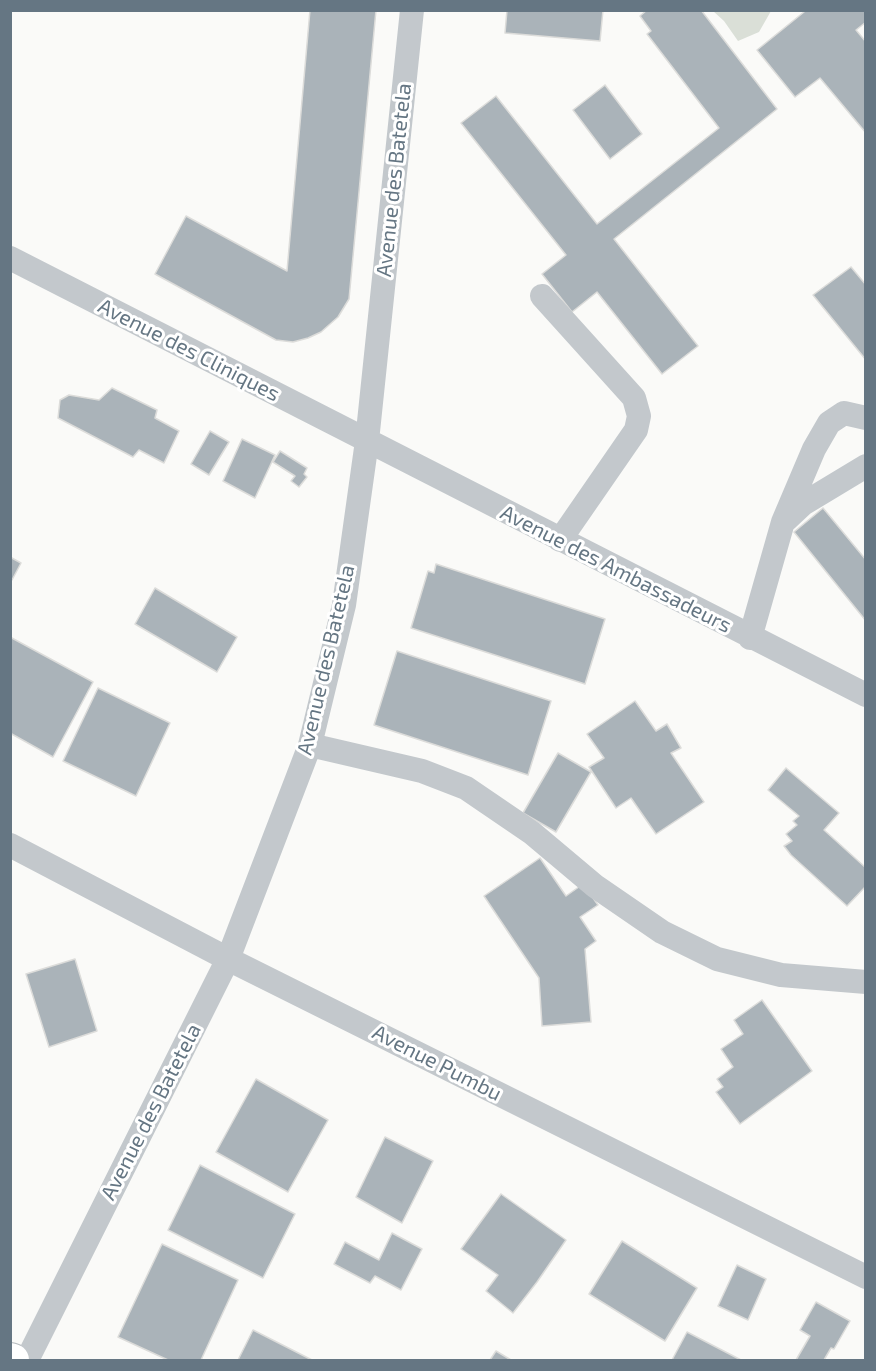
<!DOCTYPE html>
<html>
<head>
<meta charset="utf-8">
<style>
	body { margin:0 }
	#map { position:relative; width:876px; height:1371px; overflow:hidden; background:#fafaf8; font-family:"Exo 2",sans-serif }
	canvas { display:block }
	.frame { position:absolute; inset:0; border:12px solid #657683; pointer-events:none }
</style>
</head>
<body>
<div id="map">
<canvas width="876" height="1371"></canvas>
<div class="frame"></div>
</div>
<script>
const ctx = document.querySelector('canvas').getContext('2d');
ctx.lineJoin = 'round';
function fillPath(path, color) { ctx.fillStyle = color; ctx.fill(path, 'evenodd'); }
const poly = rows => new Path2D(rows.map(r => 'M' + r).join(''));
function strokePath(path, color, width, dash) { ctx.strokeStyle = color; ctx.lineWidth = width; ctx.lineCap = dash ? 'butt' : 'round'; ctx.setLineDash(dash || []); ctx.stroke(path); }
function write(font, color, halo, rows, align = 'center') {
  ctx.font = font + ' "Exo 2",sans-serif'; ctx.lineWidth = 6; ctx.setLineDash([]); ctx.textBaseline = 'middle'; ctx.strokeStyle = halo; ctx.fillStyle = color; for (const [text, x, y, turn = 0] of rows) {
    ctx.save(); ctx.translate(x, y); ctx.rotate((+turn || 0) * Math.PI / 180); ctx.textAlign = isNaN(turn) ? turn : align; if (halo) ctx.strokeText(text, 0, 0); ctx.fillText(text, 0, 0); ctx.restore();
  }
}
fillPath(poly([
	[713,11,771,11,759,32,738,41,724,21]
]), '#dadfd7');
const building = poly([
	[310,10,376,10,349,299,338,317,321,332,308,338,293,342,276,340,155,274,186,216,287,271,310,10],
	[507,10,603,10,600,41,505,33,507,10],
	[647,10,701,10,777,109,614,239,698,346,662,374,597,292,572,312,542,274,566,255,461,123,496,96,597,224,719,128,647,34,651,31,640,16,647,10],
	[803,10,866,10,866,22,856,30,866,42,866,133,820,78,795,97,757,50,804,12,803,10],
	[605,85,642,134,610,159,573,110,605,85],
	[851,267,866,285,866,360,813,295,851,267],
	[112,388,157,410,155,418,179,431,164,463,139,450,133,457,58,418,60,400,69,395,99,400,112,388],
	[210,431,229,442,209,475,191,464,210,431],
	[242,439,275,455,255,498,223,481,242,439],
	[280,451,307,468,304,474,307,477,299,487,291,481,295,476,273,462,280,451],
	[823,508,866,560,866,621,794,532,823,508],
	[10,557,21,563,12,580,10,579,10,557],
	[436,564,605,619,585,684,411,628,428,571,434,573,436,564],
	[155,588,237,637,217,672,135,624,155,588],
	[10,637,93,682,53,757,10,733,10,637],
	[397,651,551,701,528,775,374,725,397,651],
	[98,688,170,723,136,796,63,761,98,688],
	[635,701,656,731,667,724,681,748,671,753,704,802,656,834,631,798,616,808,589,767,604,758,587,734,635,701],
	[558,753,591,772,556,832,523,813,558,753],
	[786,768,839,813,824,830,866,868,866,886,847,906,791,855,784,846,792,841,786,834,797,825,793,821,799,816,768,790,786,768],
	[540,858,566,896,583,884,598,905,580,917,596,941,585,949,591,1022,542,1026,539,978,484,896,540,858],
	[75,959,97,1031,49,1047,26,974,75,959],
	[762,1000,812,1071,740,1124,716,1092,723,1087,717,1079,733,1067,721,1049,743,1034,734,1020,762,1000],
	[256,1079,328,1120,288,1192,216,1152,256,1079],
	[385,1137,433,1161,402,1223,356,1197,385,1137],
	[200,1165,295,1214,263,1278,168,1230,200,1165],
	[501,1194,566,1240,537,1282,513,1313,486,1291,498,1275,461,1249,501,1194],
	[392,1233,422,1249,401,1290,375,1276,370,1283,334,1264,345,1242,379,1260,392,1233],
	[622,1241,697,1288,665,1341,589,1294,622,1241],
	[162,1244,238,1280,201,1360,168,1360,118,1337,162,1244],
	[737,1265,766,1279,748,1320,718,1306,737,1265],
	[816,1302,850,1321,834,1349,831,1348,824,1360,796,1360,810,1336,800,1330,816,1302],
	[253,1330,312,1360,238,1360,253,1330],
	[687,1332,741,1360,672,1360,687,1332],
	[496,1351,511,1360,490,1360,496,1351]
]);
fillPath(building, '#aab3b9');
strokePath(building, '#dcdcda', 1.5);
const major = poly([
	[10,1359,13,1360]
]);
strokePath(major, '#b5babe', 34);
strokePath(poly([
	[10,258,866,695],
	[542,296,634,398,639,416,636,430,560,540],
	[787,519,803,504,866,466],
	[750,638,783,522,814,449,829,423,844,413,866,418],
	[310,745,422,771,466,788,532,833,595,886,662,932,717,959,781,975,866,982],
	[10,845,228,959,866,1277],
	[27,1360,228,959,310,745,344,605,367,441,412,10]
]), '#c3c8cc', 24);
strokePath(major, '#fff', 32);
write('21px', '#657683', '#fff', [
	["Avenue des Batetela",394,180,-84],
	["Avenue des Cliniques",189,350,27],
	["Avenue des Ambassadeurs",616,569,27],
	["Avenue des Batetela",326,660,-77],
	["Avenue Pumbu",437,1063,27],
	["Avenue des Batetela",151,1112,-63]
]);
</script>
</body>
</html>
